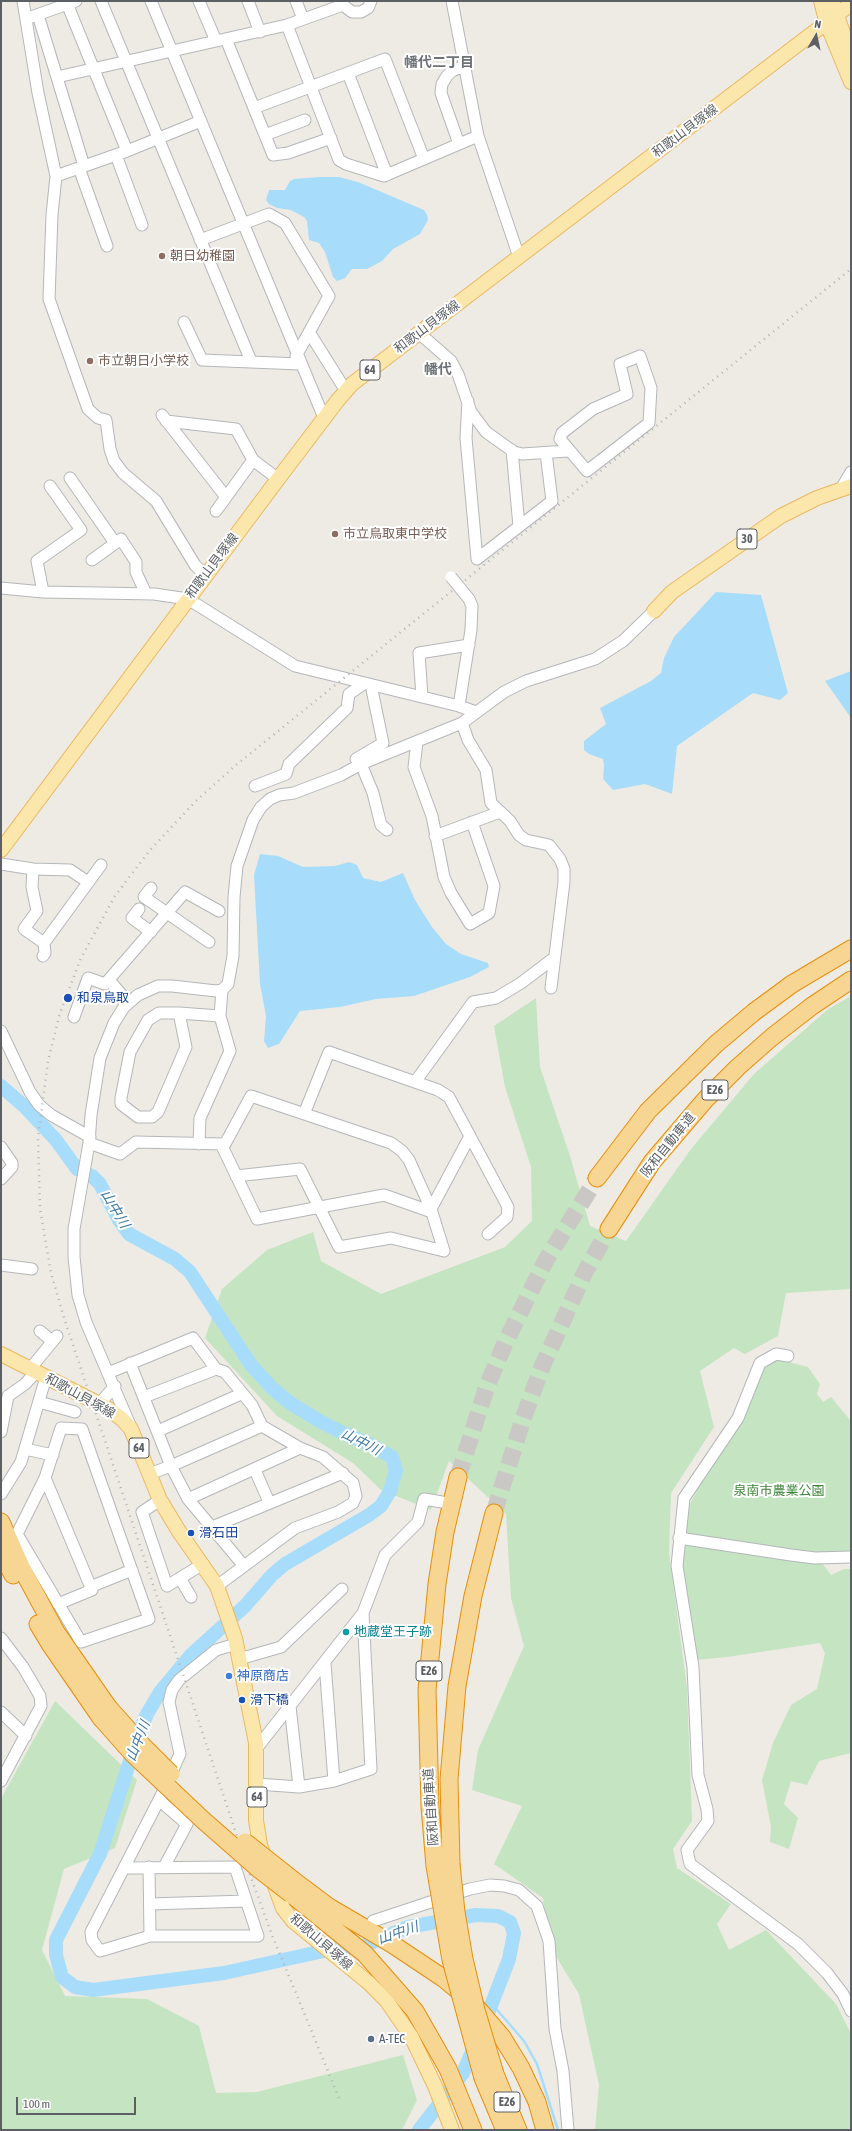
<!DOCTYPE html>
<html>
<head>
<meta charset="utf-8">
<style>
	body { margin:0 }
	#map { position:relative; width:852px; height:2131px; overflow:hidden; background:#eeebe4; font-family:"Asap Condensed",sans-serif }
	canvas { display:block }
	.frame { position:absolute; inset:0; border:2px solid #5c6064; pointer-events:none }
	.north { position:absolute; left:796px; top:16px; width:40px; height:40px; -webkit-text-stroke:3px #fff; paint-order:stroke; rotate:9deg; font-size:11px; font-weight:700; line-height:16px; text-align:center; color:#5c6064 }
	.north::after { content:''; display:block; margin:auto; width:14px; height:18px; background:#5c6064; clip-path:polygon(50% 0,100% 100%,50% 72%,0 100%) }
	.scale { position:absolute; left:16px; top:2097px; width:120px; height:18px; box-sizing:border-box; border:2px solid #5c6064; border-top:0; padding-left:5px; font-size:12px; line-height:14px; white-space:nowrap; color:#5c6064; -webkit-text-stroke:3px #fff; paint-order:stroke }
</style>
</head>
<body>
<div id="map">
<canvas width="852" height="2131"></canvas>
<div class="frame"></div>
<div class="north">N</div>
<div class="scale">100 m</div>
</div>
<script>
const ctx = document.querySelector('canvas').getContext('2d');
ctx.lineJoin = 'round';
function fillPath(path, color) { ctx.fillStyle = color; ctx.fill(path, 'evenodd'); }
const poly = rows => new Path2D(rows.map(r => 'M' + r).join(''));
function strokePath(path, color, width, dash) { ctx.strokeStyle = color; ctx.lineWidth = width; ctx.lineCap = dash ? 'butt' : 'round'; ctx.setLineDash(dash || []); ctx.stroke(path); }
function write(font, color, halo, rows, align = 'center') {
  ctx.font = font + ' "Asap Condensed","Noto Sans JP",sans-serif'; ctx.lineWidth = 4; ctx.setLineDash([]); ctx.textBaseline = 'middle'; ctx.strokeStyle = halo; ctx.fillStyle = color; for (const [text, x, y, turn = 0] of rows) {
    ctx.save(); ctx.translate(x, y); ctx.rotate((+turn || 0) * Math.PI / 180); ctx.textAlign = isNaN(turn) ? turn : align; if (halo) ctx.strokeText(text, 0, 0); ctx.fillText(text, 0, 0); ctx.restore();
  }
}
fillPath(poly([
	[851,996,851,1289,786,1293,778,1336,745,1354,734,1348,700,1371,714,1427,671,1493,669,1553,687,1688,692,1821,673,1849,677,1868,731,1904,717,1924,729,1950,766,1930,836,2004,851,2034,851,2130,595,2130,599,2085,579,1994,549,1945,543,1898,494,1864,522,1806,472,1790,478,1750,524,1646,511,1598,506,1514,449,1461,431,1510,381,1490,353,1463,277,1416,205,1338,222,1289,267,1250,313,1232,321,1261,381,1294,505,1247,532,1221,531,1167,505,1087,494,1026,536,998,540,1067,570,1156,590,1226,626,1241,691,1149,754,1074,827,1010],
	[773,1358,808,1367,820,1384,817,1394,823,1402,831,1397,851,1421,851,1552,815,1554,831,1575,844,1569,851,1569,851,1753,819,1761,807,1785,791,1781,784,1804,798,1818,789,1849,770,1842,771,1827,762,1780,773,1743,791,1705,817,1689,825,1653,820,1643,727,1657,695,1660,681,1567,690,1504,759,1371],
	[55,1701,137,1780,115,1848,64,1869,42,1950,65,1996,147,1999,199,2026,216,2093,257,2092,403,2055,417,2100,402,2130,1,2130,1,1803,3,1795]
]), '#c5e4c2');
fillPath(poly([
	[319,177,339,177,358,182,424,210,427,215,428,220,420,234,393,249,382,261,367,269,352,269,345,278,337,281,333,277,325,252,319,243,309,240,307,221,304,217,291,210,277,208,269,204,266,200,269,190,285,190,290,181,294,179],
	[716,592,761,595,788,693,780,700,753,693,677,746,672,794,645,784,613,790,603,779,604,765,603,759,589,754,584,750,584,741,606,724,600,708,651,681,661,673,664,658,674,637],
	[851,671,851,718,825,681],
	[260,854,278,856,303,867,335,866,349,862,357,865,363,878,381,882,403,873,415,900,432,927,446,944,461,954,488,963,489,967,470,977,414,996,376,999,340,1007,300,1011,279,1044,268,1048,264,1041,266,1016,260,984,254,875]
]), '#a7ddfa');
strokePath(poly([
	[492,2004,524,2041,537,2064,558,2130]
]), '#a7ddfa', 2.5);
strokePath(poly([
	[1,1086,24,1106,56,1140,77,1169,92,1176,100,1184,119,1220,129,1234,175,1259,190,1272,251,1365,273,1389,290,1403,321,1422,343,1433,373,1446,392,1457,396,1470,390,1491,381,1506,369,1515,285,1564,272,1575,245,1606,191,1655,160,1692,147,1714,138,1736,100,1854,56,1940,56,1955,62,1977,75,1987,93,1990,224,1973,337,1948,359,1948,408,1927,476,1915,498,1916,510,1922,514,1933,509,1959,489,2011,463,2073,419,2130]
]), '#a7ddfa', 14);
strokePath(poly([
	[458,1477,487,1386,506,1341,546,1260,597,1178],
	[494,1513,523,1419,542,1367,584,1274,609,1229]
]), '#cac8c4', 17, [17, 8]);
const minor = poly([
	[23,1,38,93,56,176,52,215,49,299,88,409,98,418,106,420,110,449,114,461,123,473,156,501,195,565,206,576],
	[66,1,127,151],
	[101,1,251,361],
	[151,1,324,418],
	[199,1,216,41],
	[248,1,260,32],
	[296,1,303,19],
	[452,1,478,136,519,257],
	[38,15,84,166],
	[31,17,76,1],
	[287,25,339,160,346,164,384,176,478,136],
	[226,39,273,155,288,153,331,138],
	[348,73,387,175],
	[57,77,287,25,343,5,352,12,361,12,368,8,371,1],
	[254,108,385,59,424,159],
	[265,135,305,120],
	[459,144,441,93,442,84,447,76,452,71,464,66],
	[116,155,142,225],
	[79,168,107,246],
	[56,176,127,151,201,121],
	[200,240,269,214,285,223,329,296,296,356],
	[184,322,202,360,300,364],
	[309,332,346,391],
	[419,333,451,361,458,374,471,412,486,432,514,452,522,454,568,451],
	[640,356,651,388,649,423,587,471,560,439,562,433,593,409,627,394,620,364,640,356],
	[468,401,466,438,477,559,552,501,546,453],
	[162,415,226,497],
	[166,421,236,429,253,460,278,479],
	[512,450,519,526],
	[70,478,115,543],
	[841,489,851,472],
	[216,511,253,460],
	[92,560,121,539,136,562,136,572,146,594],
	[1,588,43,592,154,594,188,599,295,666,459,706,476,712],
	[43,592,37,561,81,530,50,486],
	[422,697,419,653,469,645],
	[459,706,471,630,472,606,469,599],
	[462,723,468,740,486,770,491,803,510,821,519,835,526,840,549,845,560,859,564,869,564,882,551,988],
	[417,742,414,767,432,816,444,877,451,893,470,924,489,913,494,886,472,822],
	[356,759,383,743,371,685],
	[361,764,373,793,381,825,387,830],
	[255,786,286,774,289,764,347,708,349,694,365,683],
	[435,836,500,812],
	[1,864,33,869,70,870,88,882],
	[33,869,32,887,37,911,24,929,44,943,101,865],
	[151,888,144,897,209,942],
	[139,909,132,918,151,932],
	[43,956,45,953,44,943],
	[109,980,128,1002],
	[179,1013,186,1047,158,1112,152,1117,138,1117,121,1104,121,1098,130,1052,148,1020,159,1013,179,1013,220,1016],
	[74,1017,88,978,105,984,185,892,219,911],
	[1,1031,30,1092,39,1105,51,1115,90,1137],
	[415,1082,473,1002,496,998,521,983,554,958],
	[304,1114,329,1052,438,1090,449,1097,508,1207,507,1217,488,1234],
	[89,1143,120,1154,136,1142,225,1144,251,1096,391,1143,402,1151,409,1160,431,1209,444,1251,391,1238,339,1247,300,1169,236,1176],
	[199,1144,200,1118,230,1051,220,1016,222,990],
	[221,1144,257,1219,384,1195,432,1212],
	[1,1147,12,1163,12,1167,1,1179],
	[431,1209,470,1136],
	[1,1265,32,1269],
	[40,1331,52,1341],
	[788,1356,776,1354,760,1363,738,1418,684,1498,677,1566,693,1667,698,1775,707,1809,708,1821,687,1850,690,1864,798,1944,827,1973,843,1994,851,2011],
	[130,1363,171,1466,188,1499,244,1566,295,1528,338,1512,353,1503,356,1496,353,1483,323,1457,300,1448,262,1426,171,1466,149,1474],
	[30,1369,57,1336],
	[108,1373,193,1338,216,1369,225,1372,252,1405,262,1426],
	[144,1397,216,1369],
	[39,1402,75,1412],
	[99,1404,115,1386],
	[130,1425,86,1322,78,1295,74,1257,74,1229,89,1143,91,1115,100,1058,114,1023,124,1007,138,995,158,986,172,986,216,991,222,990,228,984,233,956,234,897,237,866,253,820,261,807,270,799,279,795,294,793,341,775,361,764,462,723,504,692,526,681,595,659,623,641,654,611],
	[61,1428,82,1429,149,1619,81,1642,17,1534,45,1478,61,1428],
	[158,1431,241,1394],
	[1,1432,8,1396,25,1384,36,1372],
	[25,1449,53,1455],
	[255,1470,269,1502],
	[45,1478,92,1590,58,1604],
	[1,1494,21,1462,46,1377],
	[188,1499,300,1448],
	[160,1500,142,1512,167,1586,203,1564],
	[212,1527,343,1473],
	[679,1538,791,1555,815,1558,851,1557],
	[180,1578,191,1597],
	[217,1586,244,1566],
	[90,1587,132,1570],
	[1,1638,23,1667,40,1696,41,1706,1,1781],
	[239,1659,281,1647,342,1589],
	[325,1663,334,1781],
	[290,1706,299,1787],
	[1,1712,26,1736],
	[256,1749,363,1613,385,1555,418,1522,424,1499,442,1502],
	[257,1784,299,1787,334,1781,371,1769,363,1613],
	[159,1800,187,1824,164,1867],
	[149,1867,150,1936],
	[124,1868,235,1867,258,1936,150,1936,100,1951,92,1940,91,1932,162,1794,180,1754,169,1702,172,1690,179,1680,216,1650,236,1644],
	[150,1904,246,1901],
	[373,1921,470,1889,490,1885,504,1886,519,1890,537,1906,549,1941,555,2029,563,2071,568,2130]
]);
const major = poly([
	[821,1,827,24,851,82],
	[832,1,851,56],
	[654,611,672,592,781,516,817,498,851,486],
	[1,850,278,479,338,400,352,384,851,4],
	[1,1354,107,1408,122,1419,131,1429,160,1500,180,1533,217,1586,235,1638,256,1743,256,1820,260,1845,283,1908,293,1921,369,1983,386,2000,411,2036,435,2086,452,2130]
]);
const highway = poly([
	[597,1178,648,1111,716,1044,754,1012,792,984,851,949],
	[609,1229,652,1162,705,1100,738,1067,772,1037,812,1006,851,980],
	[1,1522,21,1567,56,1632,108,1707],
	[1,1552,13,1575],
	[38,1624,50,1644,101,1718],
	[451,1864,449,1779,457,1686,473,1596,494,1513],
	[435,1866,430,1807,427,1690,437,1584,445,1532,458,1477],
	[293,1880,329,1907,392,1944,443,1978,472,2002,502,2037,521,2068,537,2102,545,2130],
	[291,1894,365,1954,415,2011,448,2069,473,2130],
	[495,2074,518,2130],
	[483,2078,504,2128]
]);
strokePath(minor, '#b4b7ba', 13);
strokePath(major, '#eab861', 16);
strokePath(highway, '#e68f0c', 19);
strokePath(minor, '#fff', 11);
strokePath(major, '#fbe7ac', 14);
strokePath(highway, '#f7d592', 17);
strokePath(poly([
	[339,2098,272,1935,249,1872,65,1321,51,1273,40,1209,38,1138,48,1061,60,1013,81,958,115,896,150,850,196,801,236,765,851,269]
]), '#b2b3b4', 2.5, [1, 5]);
const minorBridge = poly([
	[451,577,469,599]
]);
const highwayBridge = poly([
	[108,1707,143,1746,171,1774],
	[101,1718,133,1754,203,1820,260,1870,291,1894],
	[245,1842,293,1880],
	[451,1864,456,1912,464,1959,476,2010,495,2074],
	[435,1866,451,1960,483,2078]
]);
strokePath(minorBridge, '#b4b7ba', 13, []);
strokePath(highwayBridge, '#e68f0c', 19, []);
strokePath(minorBridge, '#fff', 11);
strokePath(highwayBridge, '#f7d592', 17);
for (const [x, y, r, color] of [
	[162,256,4,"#8d6e63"],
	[90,361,4,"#8d6e63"],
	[335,534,4,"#8d6e63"],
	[68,998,5,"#1a4fb4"],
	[191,1533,4,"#1a4fb4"],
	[346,1632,4,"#0f9aa8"],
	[229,1676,4,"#3f7fe0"],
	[242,1700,4,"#1a4fb4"],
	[371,2039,4,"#5c6f8a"]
]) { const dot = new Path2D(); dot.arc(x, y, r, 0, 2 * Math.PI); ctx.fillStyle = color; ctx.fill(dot); strokePath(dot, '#fff', 1.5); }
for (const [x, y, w] of [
	[370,370,20],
	[747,539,20],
	[715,1090,26],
	[139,1448,20],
	[429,1671,26],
	[257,1797,20],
	[507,2102,26]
]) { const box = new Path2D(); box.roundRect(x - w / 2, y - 10, w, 20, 3); ctx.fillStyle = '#fff'; ctx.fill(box); strokePath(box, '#5c6064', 1); }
write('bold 12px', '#5c6064', null, [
	["64",370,370],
	["30",747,539],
	["E26",715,1090],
	["64",139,1448],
	["E26",429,1671],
	["64",257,1797],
	["E26",507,2102]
]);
write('13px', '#5c6064', '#fff', [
	["和歌山貝塚線",685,131,-37],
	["和歌山貝塚線",427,327,-37],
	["和歌山貝塚線",212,566,-53],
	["阪和自動車道",668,1145,-51],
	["和歌山貝塚線",80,1396,29],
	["阪和自動車道",431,1807,-94],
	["和歌山貝塚線",321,1942,41]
]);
write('13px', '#785e54', '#fff', [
	["朝日幼稚園",170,256],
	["市立朝日小学校",98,361],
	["市立鳥取東中学校",343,534]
], 'left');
write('13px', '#164399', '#fff', [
	["和泉鳥取",77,998],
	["滑石田",199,1533],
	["滑下橋",250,1700]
], 'left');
write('13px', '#3d853a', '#fff', [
	["泉南市農業公園",779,1491]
]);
write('13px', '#0d838f', '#fff', [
	["地蔵堂王子跡",354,1632]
], 'left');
write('13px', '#366cbe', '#fff', [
	["神原商店",237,1676]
], 'left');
write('13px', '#4e5e75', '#fff', [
	["A-TEC",379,2039]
], 'left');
write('bold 14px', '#6d7276', '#fff', [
	["幡代二丁目",439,63],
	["幡代",438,370]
]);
write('italic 14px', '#427aa3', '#fff', [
	["山中川",115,1209,59],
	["山中川",361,1442,27],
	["山中川",138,1741,-68],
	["山中川",398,1933,-19]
]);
</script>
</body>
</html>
